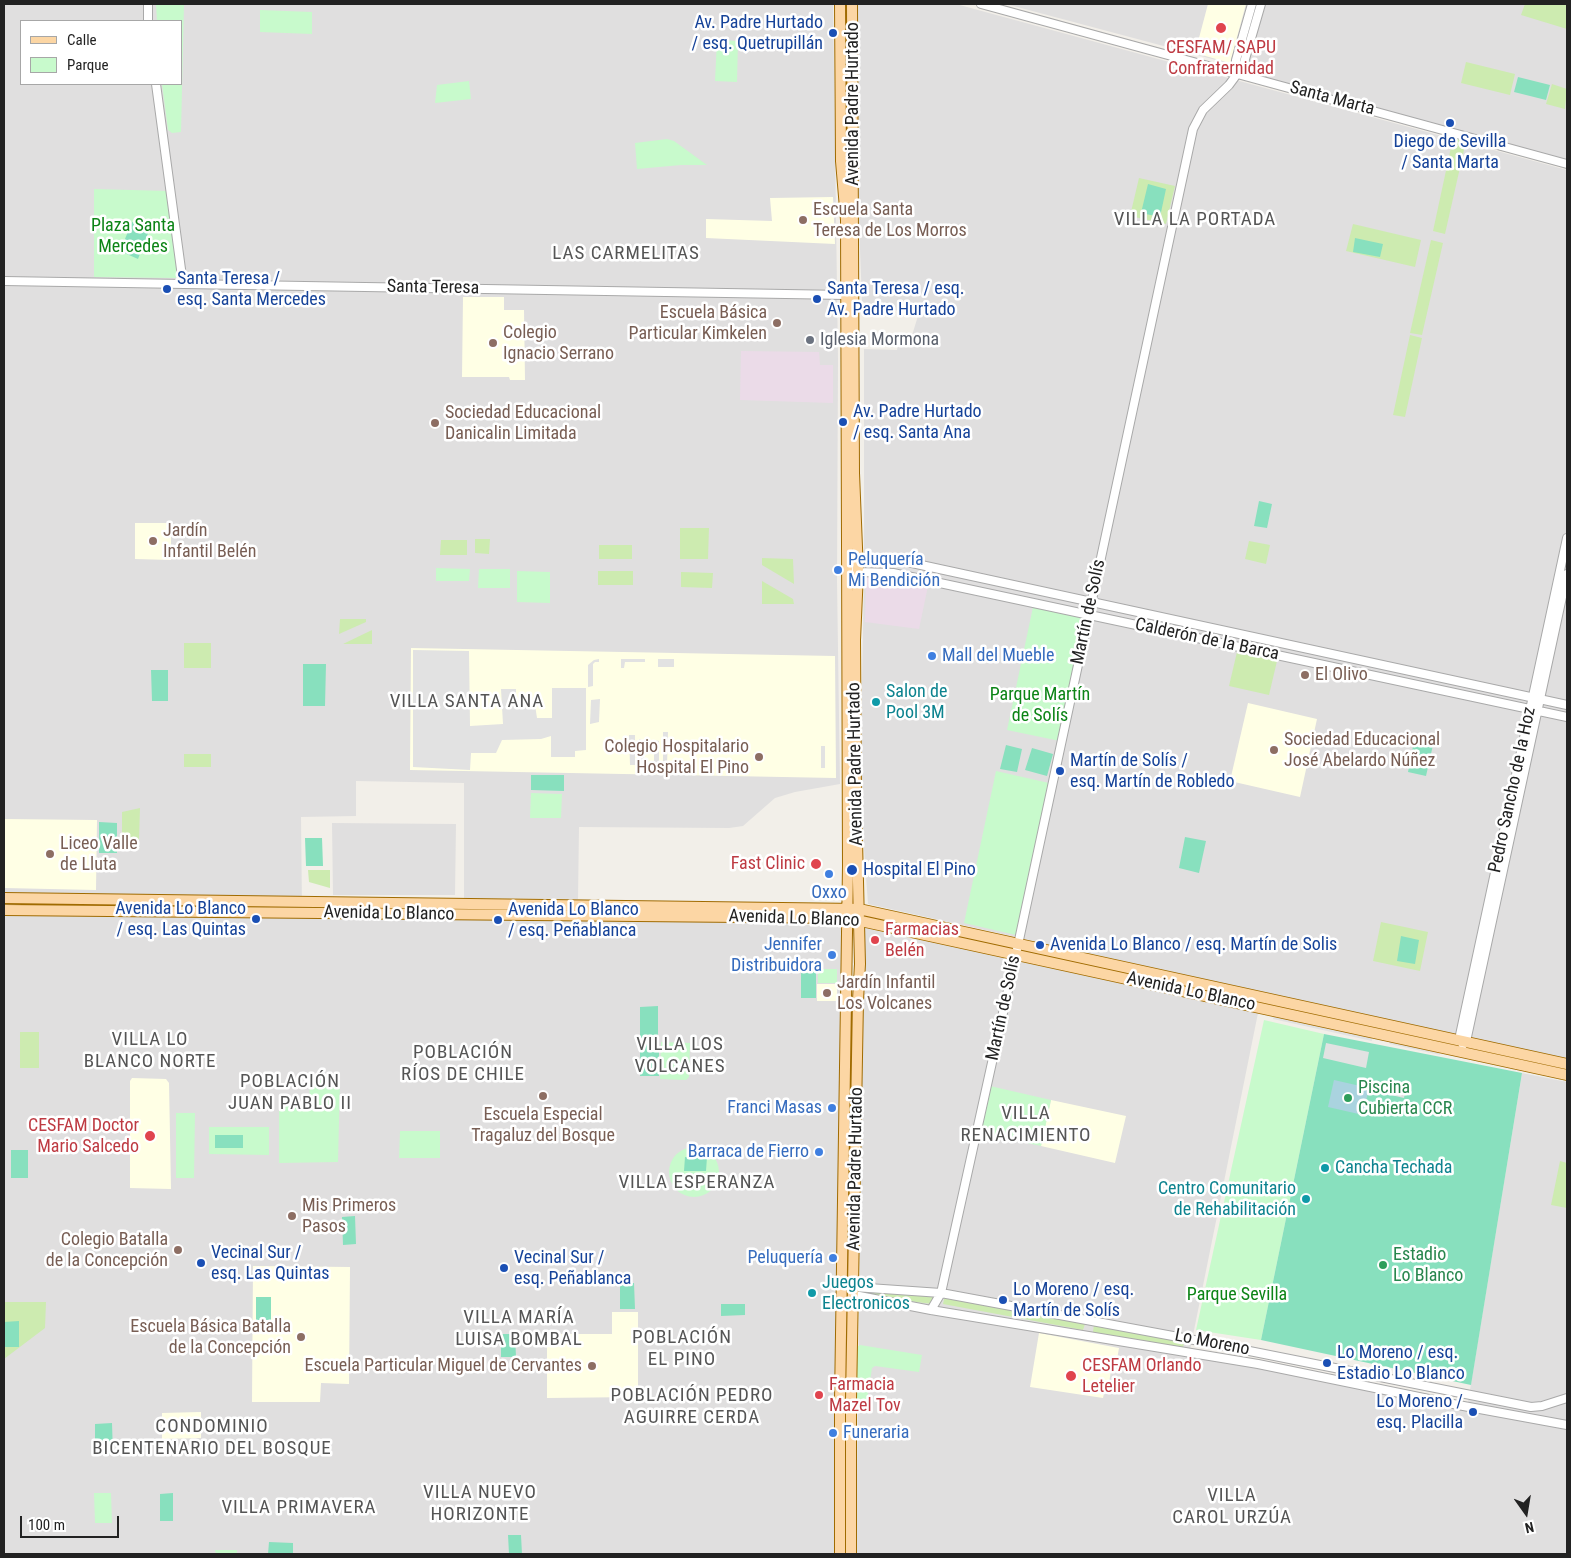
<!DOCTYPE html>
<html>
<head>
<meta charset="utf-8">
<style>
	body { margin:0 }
	#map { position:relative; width:1571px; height:1558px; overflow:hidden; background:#f2efe9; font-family:"Roboto Condensed",sans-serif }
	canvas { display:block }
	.frame { position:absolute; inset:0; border:5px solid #222; pointer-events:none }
	.legend { position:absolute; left:20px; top:20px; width:162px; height:65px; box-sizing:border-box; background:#fff; border:1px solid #a7a7a7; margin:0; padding:6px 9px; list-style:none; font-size:15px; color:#222 }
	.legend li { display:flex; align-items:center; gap:10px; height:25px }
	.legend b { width:25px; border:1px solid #a7a7a7 }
	.north { position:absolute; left:1501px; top:1488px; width:50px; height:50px; -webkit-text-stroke:4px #fff; paint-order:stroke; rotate:167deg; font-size:14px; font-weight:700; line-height:20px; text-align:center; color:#222 }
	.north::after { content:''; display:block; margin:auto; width:18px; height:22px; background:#222; clip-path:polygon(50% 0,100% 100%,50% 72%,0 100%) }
	.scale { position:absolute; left:20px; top:1516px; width:99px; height:22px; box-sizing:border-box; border:2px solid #222; border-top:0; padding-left:6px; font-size:15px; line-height:18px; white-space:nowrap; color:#222; -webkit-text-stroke:4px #fff; paint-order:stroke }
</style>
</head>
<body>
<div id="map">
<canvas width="1571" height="1558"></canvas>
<div class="frame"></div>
<ul class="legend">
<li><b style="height:6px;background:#fcd6a4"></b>Calle</li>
<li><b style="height:14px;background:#c8facc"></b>Parque</li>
</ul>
<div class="north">N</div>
<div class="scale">100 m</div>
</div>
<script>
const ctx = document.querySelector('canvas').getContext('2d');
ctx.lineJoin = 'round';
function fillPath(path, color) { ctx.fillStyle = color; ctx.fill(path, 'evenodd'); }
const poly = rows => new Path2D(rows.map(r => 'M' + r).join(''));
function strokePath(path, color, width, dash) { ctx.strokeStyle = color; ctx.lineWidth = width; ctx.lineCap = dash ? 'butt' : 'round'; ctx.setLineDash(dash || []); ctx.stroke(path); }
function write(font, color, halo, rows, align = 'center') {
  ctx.font = font + ' "Roboto Condensed",sans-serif'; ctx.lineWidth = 5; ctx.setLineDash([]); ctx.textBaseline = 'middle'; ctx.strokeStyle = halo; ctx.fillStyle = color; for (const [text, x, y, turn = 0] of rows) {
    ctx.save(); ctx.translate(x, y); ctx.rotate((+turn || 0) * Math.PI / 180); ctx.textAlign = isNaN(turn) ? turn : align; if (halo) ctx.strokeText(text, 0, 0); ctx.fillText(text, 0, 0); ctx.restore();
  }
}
fillPath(poly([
	[4,4,833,4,838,360,837,581,840,784,795,792,775,798,743,826,729,828,579,827,578,899,464,898,464,783,356,781,356,816,301,817,302,910,844,926,836,1554,4,1554],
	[21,21,181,21,181,84,21,84],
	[857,4,956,4,1567,170,1567,1060,868,904,860,792,864,576,864,349,897,350,898,344,909,345,918,316,862,302,857,171],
	[1006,4,1248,4,1231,64],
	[1266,4,1567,4,1567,160,1245,72],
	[332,823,456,824,455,895,333,895],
	[864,928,1258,1013,1190,1350,1468,1402,1522,1073,1567,1082,1567,1554,856,1554]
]), '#e0dfdf');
fillPath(poly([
	[741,351,819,352,820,365,833,365,833,403,740,400],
	[866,576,889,577,928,586,919,629,865,622]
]), '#ebdbe8');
fillPath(poly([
	[1208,4,1246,4,1230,63,1195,53],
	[833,197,835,244,706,238,706,219,772,221,770,198],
	[463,297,504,297,504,310,524,310,525,380,510,380,509,377,462,377],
	[135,523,171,523,171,560,135,559],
	[411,648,835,656,836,778,410,770],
	[1248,703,1317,719,1300,797,1230,781],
	[4,819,97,820,96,890,4,888],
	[817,984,837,984,837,1001,817,1001],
	[132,1078,166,1079,169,1083,171,1189,130,1188,130,1081],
	[1051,1100,1126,1116,1115,1163,1041,1146],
	[253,1266,350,1267,349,1384,321,1383,320,1402,252,1402],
	[612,1312,638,1312,638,1397,547,1398,547,1334,612,1334],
	[1039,1333,1119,1348,1116,1365,1112,1365,1108,1389,1105,1389,1103,1398,1030,1387],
	[201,1412,201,1438,162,1439,162,1413]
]), '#ffffe5');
fillPath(poly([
	[1525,4,1567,4,1567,29,1521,15],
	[1466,62,1515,74,1510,95,1461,83],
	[1552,84,1567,89,1565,109,1546,104],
	[1453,138,1466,141,1445,234,1433,231],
	[1139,178,1175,186,1166,224,1130,216],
	[1353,224,1421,240,1415,267,1346,251],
	[1431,240,1443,243,1422,335,1410,333],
	[1410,335,1422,338,1405,417,1393,415],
	[680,528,709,528,708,559,680,559],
	[475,539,490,539,489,554,475,553],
	[441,540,467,540,467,555,440,555],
	[1249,541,1270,545,1266,564,1245,559],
	[599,545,632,545,632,559,599,559],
	[762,558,793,559,794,584,762,565],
	[598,571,633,571,633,585,598,585],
	[681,572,713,573,712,588,681,587],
	[762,581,793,599,794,604,762,604],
	[340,619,366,619,366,622,339,634],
	[372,630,372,644,343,644],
	[184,643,211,643,211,668,184,668],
	[1237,652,1277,661,1269,695,1229,686],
	[184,754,211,754,211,767,184,767],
	[140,808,139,840,122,841,122,812],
	[308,870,330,870,330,888,309,882],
	[1381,922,1428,932,1420,971,1373,961],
	[20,1032,39,1032,39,1068,20,1068],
	[1560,1161,1567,1163,1567,1208,1551,1205],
	[870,1289,936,1294,932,1304,871,1296,869,1293],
	[945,1295,1086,1321,1083,1330,943,1304],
	[4,1302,46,1302,45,1328,4,1359],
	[1094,1324,1184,1341,1183,1348,1093,1332]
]), '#cdebb0');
fillPath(poly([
	[156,4,184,4,181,132,172,133,168,130,162,84,181,84,181,21,157,21],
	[260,10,312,12,312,34,260,32],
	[717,40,738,41,737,82,715,81],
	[469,81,471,99,435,103,437,85],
	[667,139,674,141,707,165,681,165,637,169,635,143],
	[94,189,169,191,177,278,94,277],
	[436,568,470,569,469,581,436,581],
	[479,569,510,569,510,588,478,588],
	[517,571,550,572,550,603,517,602],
	[1033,607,1085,618,1060,741,1007,730],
	[996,771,1049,783,1016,935,964,923],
	[531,793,562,794,561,818,530,818],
	[818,969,837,969,837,983,818,983],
	[1264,1020,1324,1034,1261,1340,1196,1330],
	[661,1042,690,1043,689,1077,686,1080,660,1079],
	[310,1080,340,1081,338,1162,279,1163,279,1105,309,1106],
	[990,1086,1051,1100,1041,1146,979,1133],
	[176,1113,195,1113,194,1178,176,1178],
	[209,1127,269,1127,269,1155,209,1154],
	[400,1131,440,1131,440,1158,399,1158],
	'669 1172a25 25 0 1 1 50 0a25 25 0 1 1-50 0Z',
	[860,1345,922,1355,919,1372,875,1366,872,1368,865,1413,854,1411,857,1347],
	[94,1493,111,1493,112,1523,95,1523],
	[215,1550,237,1550,237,1554,216,1554]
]), '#c8facc');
fillPath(poly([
	[1518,77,1550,85,1546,100,1514,92],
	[1148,184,1166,189,1160,217,1141,213],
	[132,222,150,228,138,259,120,251],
	[1355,238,1383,244,1380,257,1353,252],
	[1259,501,1272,504,1267,528,1254,526],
	[303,664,326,664,325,706,303,706],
	[151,670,168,670,168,701,152,701],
	[1414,741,1433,745,1426,776,1408,772],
	[1006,745,1022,749,1017,772,1000,769],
	[1032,748,1053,754,1047,776,1025,770],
	[531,775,564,775,564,791,531,790],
	[99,822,117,823,117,853,99,853],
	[1185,837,1206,841,1199,873,1179,868],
	[305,838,322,838,323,866,306,866],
	[1401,936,1419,940,1415,964,1397,961],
	[801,970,816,970,816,998,801,998],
	[658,1006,658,1039,640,1039,640,1007],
	[1324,1034,1522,1073,1471,1385,1261,1340],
	[640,1043,659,1043,659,1076,640,1076],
	[215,1135,243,1135,243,1148,215,1148],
	[11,1150,28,1150,28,1178,11,1178],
	[685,1157,707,1157,706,1171,684,1171],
	[355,1216,356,1244,343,1245,342,1217],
	[620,1283,634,1283,635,1309,620,1309],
	[256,1297,271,1297,271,1320,256,1320],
	[721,1304,745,1304,745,1315,721,1316],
	[19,1321,19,1347,4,1347,4,1322],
	[501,1334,515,1334,516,1357,501,1357],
	[112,1423,113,1454,95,1454,95,1424],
	[173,1493,173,1521,160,1521,160,1494],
	[508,1535,521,1535,522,1554,509,1554],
	[269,1542,293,1543,293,1554,268,1554]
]), '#88e0be');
fillPath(poly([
	[413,650,469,651,470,726,503,724,501,689,516,689,516,705,535,705,537,718,552,718,552,688,586,688,586,750,575,751,575,757,551,757,551,736,541,739,502,740,496,753,471,753,470,770,413,767],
	[599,659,599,662,595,662,593,664,593,686,588,687,588,665,594,660],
	[621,659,645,659,645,662,625,662,624,668,621,668],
	[658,659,674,659,674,667,658,667],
	[600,699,599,722,590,724,591,700],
	[663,732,668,732,667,766,663,766],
	[629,735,635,735,635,765,630,765],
	[639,739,644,741,644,766,639,764],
	[654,740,659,741,659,766,654,764],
	[821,746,825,746,825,768,821,768],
	[1274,1011,1371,1033,1372,1041,1273,1019],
	[1386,1037,1438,1049,1440,1055,1390,1044],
	[1326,1043,1369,1052,1366,1068,1323,1058],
	[1372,1084,1405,1092,1404,1098,1370,1090]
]), '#e2e2e2');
fillPath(poly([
	[1334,1080,1369,1088,1363,1115,1328,1107]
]), '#aad3df');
const minor = poly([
	[981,4,1567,164],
	[148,21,148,4],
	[1236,73,1236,60,1252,4],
	[156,84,183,284],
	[4,281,846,295,848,297],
	[852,559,898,560,1567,705],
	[847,569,858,572,893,573,1567,717],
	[1464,1041,1460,1035,1567,538],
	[1463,1045,1467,1037,1567,574],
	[854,1287,941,1293,1189,1339,1531,1407,1542,1406,1567,1398],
	[854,1295,931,1310,1258,1364,1458,1405,1567,1425],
	[931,1310,941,1293,1016,954,1193,129,1203,110,1229,85,1243,66,1261,4]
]);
const major = poly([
	[4,898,859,909,1567,1064],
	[4,910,847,918,1567,1075],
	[840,1554,840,1400,848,866,846,220,841,161,840,4],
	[851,1554,851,1400,858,1000,860,964,856,799,855,640,858,572,854,473,852,4]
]);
strokePath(minor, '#a9a9a9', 10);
strokePath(major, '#a06b00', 12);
strokePath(minor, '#fff', 8);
strokePath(major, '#fcd6a4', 10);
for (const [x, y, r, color] of [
	[1221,28,6,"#e0444e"],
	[833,33,5,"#1a4fb4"],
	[1450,123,5,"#1a4fb4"],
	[803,220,5,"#8d6e63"],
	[167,289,5,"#1a4fb4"],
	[817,299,5,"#1a4fb4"],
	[777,323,5,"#8d6e63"],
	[810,340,5,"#6b7280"],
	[493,343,5,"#8d6e63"],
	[843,422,5,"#1a4fb4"],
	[435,423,5,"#8d6e63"],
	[153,541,5,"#8d6e63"],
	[838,570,5,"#3f7fe0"],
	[932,656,5,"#3f7fe0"],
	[1305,675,5,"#8d6e63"],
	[876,702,5,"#0f9aa8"],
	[1274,750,5,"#8d6e63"],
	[759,757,5,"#8d6e63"],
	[1060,771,5,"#1a4fb4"],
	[50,854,5,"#8d6e63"],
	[816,864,6,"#e0444e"],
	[852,870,6,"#1a4fb4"],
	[829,874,5,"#3f7fe0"],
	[256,919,5,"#1a4fb4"],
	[498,920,5,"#1a4fb4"],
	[875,940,5,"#e0444e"],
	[1040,945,5,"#1a4fb4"],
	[832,955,5,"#3f7fe0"],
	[827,993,5,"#8d6e63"],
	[543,1096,5,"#8d6e63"],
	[1348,1098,5,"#2e9e5b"],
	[832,1108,5,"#3f7fe0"],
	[150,1136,6,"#e0444e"],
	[819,1152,5,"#3f7fe0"],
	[1325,1168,5,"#0f9aa8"],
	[1306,1199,5,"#0f9aa8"],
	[292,1216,5,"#8d6e63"],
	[178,1250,5,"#8d6e63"],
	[833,1258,5,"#3f7fe0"],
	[201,1263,5,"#1a4fb4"],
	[1383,1265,5,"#2e9e5b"],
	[504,1268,5,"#1a4fb4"],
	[812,1293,5,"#0f9aa8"],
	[1003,1300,5,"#1a4fb4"],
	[301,1337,5,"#8d6e63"],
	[1327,1363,5,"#1a4fb4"],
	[592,1366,5,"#8d6e63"],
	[1071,1376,6,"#e0444e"],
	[819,1395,5,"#e0444e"],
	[1473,1412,5,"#1a4fb4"],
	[833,1433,5,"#3f7fe0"]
]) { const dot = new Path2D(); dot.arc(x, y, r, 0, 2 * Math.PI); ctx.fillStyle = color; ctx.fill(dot); strokePath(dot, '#fff', 2); }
write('18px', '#164399', '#fff', [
	["Av. Padre Hurtado",823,23,"right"],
	["/ esq. Quetrupillán",823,44,"right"],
	["Diego de Sevilla",1450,142,"center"],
	["/ Santa Marta",1450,163,"center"],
	["Santa Teresa /",177,279],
	["esq. Santa Mercedes",177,300],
	["Santa Teresa / esq.",827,289],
	["Av. Padre Hurtado",827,310],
	["Av. Padre Hurtado",853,412],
	["/ esq. Santa Ana",853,433],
	["Martín de Solís /",1070,761],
	["esq. Martín de Robledo",1070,782],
	["Hospital El Pino",863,870],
	["Avenida Lo Blanco",246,909,"right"],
	["/ esq. Las Quintas",246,930,"right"],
	["Avenida Lo Blanco",508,910],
	["/ esq. Peñablanca",508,931],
	["Avenida Lo Blanco / esq. Martín de Solis",1050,945],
	["Vecinal Sur /",211,1253],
	["esq. Las Quintas",211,1274],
	["Vecinal Sur /",514,1258],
	["esq. Peñablanca",514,1279],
	["Lo Moreno / esq.",1013,1290],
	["Martín de Solís",1013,1311],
	["Lo Moreno / esq.",1337,1353],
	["Estadio Lo Blanco",1337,1374],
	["Lo Moreno /",1463,1402,"right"],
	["esq. Placilla",1463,1423,"right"]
], 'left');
write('18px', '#be3a42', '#fff', [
	["CESFAM/ SAPU",1221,48,"center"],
	["Confraternidad",1221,69,"center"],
	["Fast Clinic",805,864,"right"],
	["Farmacias",885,930],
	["Belén",885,951],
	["CESFAM Doctor",139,1126,"right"],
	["Mario Salcedo",139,1147,"right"],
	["CESFAM Orlando",1082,1366],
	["Letelier",1082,1387],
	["Farmacia",829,1385],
	["Mazel Tov",829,1406]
], 'left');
write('18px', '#222', '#fff', [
	["Santa Marta",1332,99,15],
	["Avenida Padre Hurtado",853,104,-90],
	["Santa Teresa",433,288,1],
	["Martín de Solís",1089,612,-78],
	["Calderón de la Barca",1207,640,12],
	["Avenida Padre Hurtado",856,764,-91],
	["Pedro Sancho de la Hoz",1513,790,-78],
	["Avenida Lo Blanco",389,914,1],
	["Avenida Lo Blanco",794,919,2],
	["Avenida Lo Blanco",1191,992,12],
	["Martín de Solís",1004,1008,-78],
	["Avenida Padre Hurtado",856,1169,-89],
	["Lo Moreno",1212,1343,11]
]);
write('18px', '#785e54', '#fff', [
	["Escuela Santa",813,210],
	["Teresa de Los Morros",813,231],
	["Escuela Básica",767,313,"right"],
	["Particular Kimkelen",767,334,"right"],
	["Colegio",503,333],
	["Ignacio Serrano",503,354],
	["Sociedad Educacional",445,413],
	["Danicalin Limitada",445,434],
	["Jardín",163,531],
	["Infantil Belén",163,552],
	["El Olivo",1315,675],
	["Sociedad Educacional",1284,740],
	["José Abelardo Núñez",1284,761],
	["Colegio Hospitalario",749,747,"right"],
	["Hospital El Pino",749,768,"right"],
	["Liceo Valle",60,844],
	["de Lluta",60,865],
	["Jardín Infantil",837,983],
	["Los Volcanes",837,1004],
	["Escuela Especial",543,1115,"center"],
	["Tragaluz del Bosque",543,1136,"center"],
	["Mis Primeros",302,1206],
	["Pasos",302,1227],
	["Colegio Batalla",168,1240,"right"],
	["de la Concepción",168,1261,"right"],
	["Escuela Básica Batalla",291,1327,"right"],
	["de la Concepción",291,1348,"right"],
	["Escuela Particular Miguel de Cervantes",582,1366,"right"]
], 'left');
write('18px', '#0c8416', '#fff', [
	["Plaza Santa",133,226],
	["Mercedes",133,247],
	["Parque Martín",1040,695],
	["de Solís",1040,716],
	["Parque Sevilla",1237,1295]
]);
write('18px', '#5b616d', '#fff', [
	["Iglesia Mormona",820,340]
], 'left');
write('18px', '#366cbe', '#fff', [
	["Peluquería",848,560,"left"],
	["Mi Bendición",848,581,"left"],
	["Mall del Mueble",942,656,"left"],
	["Oxxo",829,893,"center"],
	["Jennifer",822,945],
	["Distribuidora",822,966],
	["Franci Masas",822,1108],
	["Barraca de Fierro",809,1152],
	["Peluquería",823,1258],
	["Funeraria",843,1433,"left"]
], 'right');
write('18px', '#0d838f', '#fff', [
	["Salon de",886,692],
	["Pool 3M",886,713],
	["Cancha Techada",1335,1168],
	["Centro Comunitario",1296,1189,"right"],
	["de Rehabilitación",1296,1210,"right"],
	["Juegos",822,1283],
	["Electronicos",822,1304]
], 'left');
write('18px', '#27864d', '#fff', [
	["Piscina",1358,1088],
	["Cubierta CCR",1358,1109],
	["Estadio",1393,1255],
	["Lo Blanco",1393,1276]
], 'left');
ctx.letterSpacing = '1px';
write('19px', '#555', '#fff', [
	["VILLA LA PORTADA",1195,220],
	["LAS CARMELITAS",626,254],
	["VILLA SANTA ANA",467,702],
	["VILLA LO",150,1040],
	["BLANCO NORTE",150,1062],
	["VILLA LOS",680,1045],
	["VOLCANES",680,1067],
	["POBLACIÓN",463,1053],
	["RÍOS DE CHILE",463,1075],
	["POBLACIÓN",290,1082],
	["JUAN PABLO II",290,1104],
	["VILLA",1026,1114],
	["RENACIMIENTO",1026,1136],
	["VILLA ESPERANZA",697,1183],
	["VILLA MARÍA",519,1318],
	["LUISA BOMBAL",519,1340],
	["POBLACIÓN",682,1338],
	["EL PINO",682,1360],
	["POBLACIÓN PEDRO",692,1396],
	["AGUIRRE CERDA",692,1418],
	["CONDOMINIO",212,1427],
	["BICENTENARIO DEL BOSQUE",212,1449],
	["VILLA NUEVO",480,1493],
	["HORIZONTE",480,1515],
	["VILLA",1232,1496],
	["CAROL URZÚA",1232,1518],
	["VILLA PRIMAVERA",299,1508]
]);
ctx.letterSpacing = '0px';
</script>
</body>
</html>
